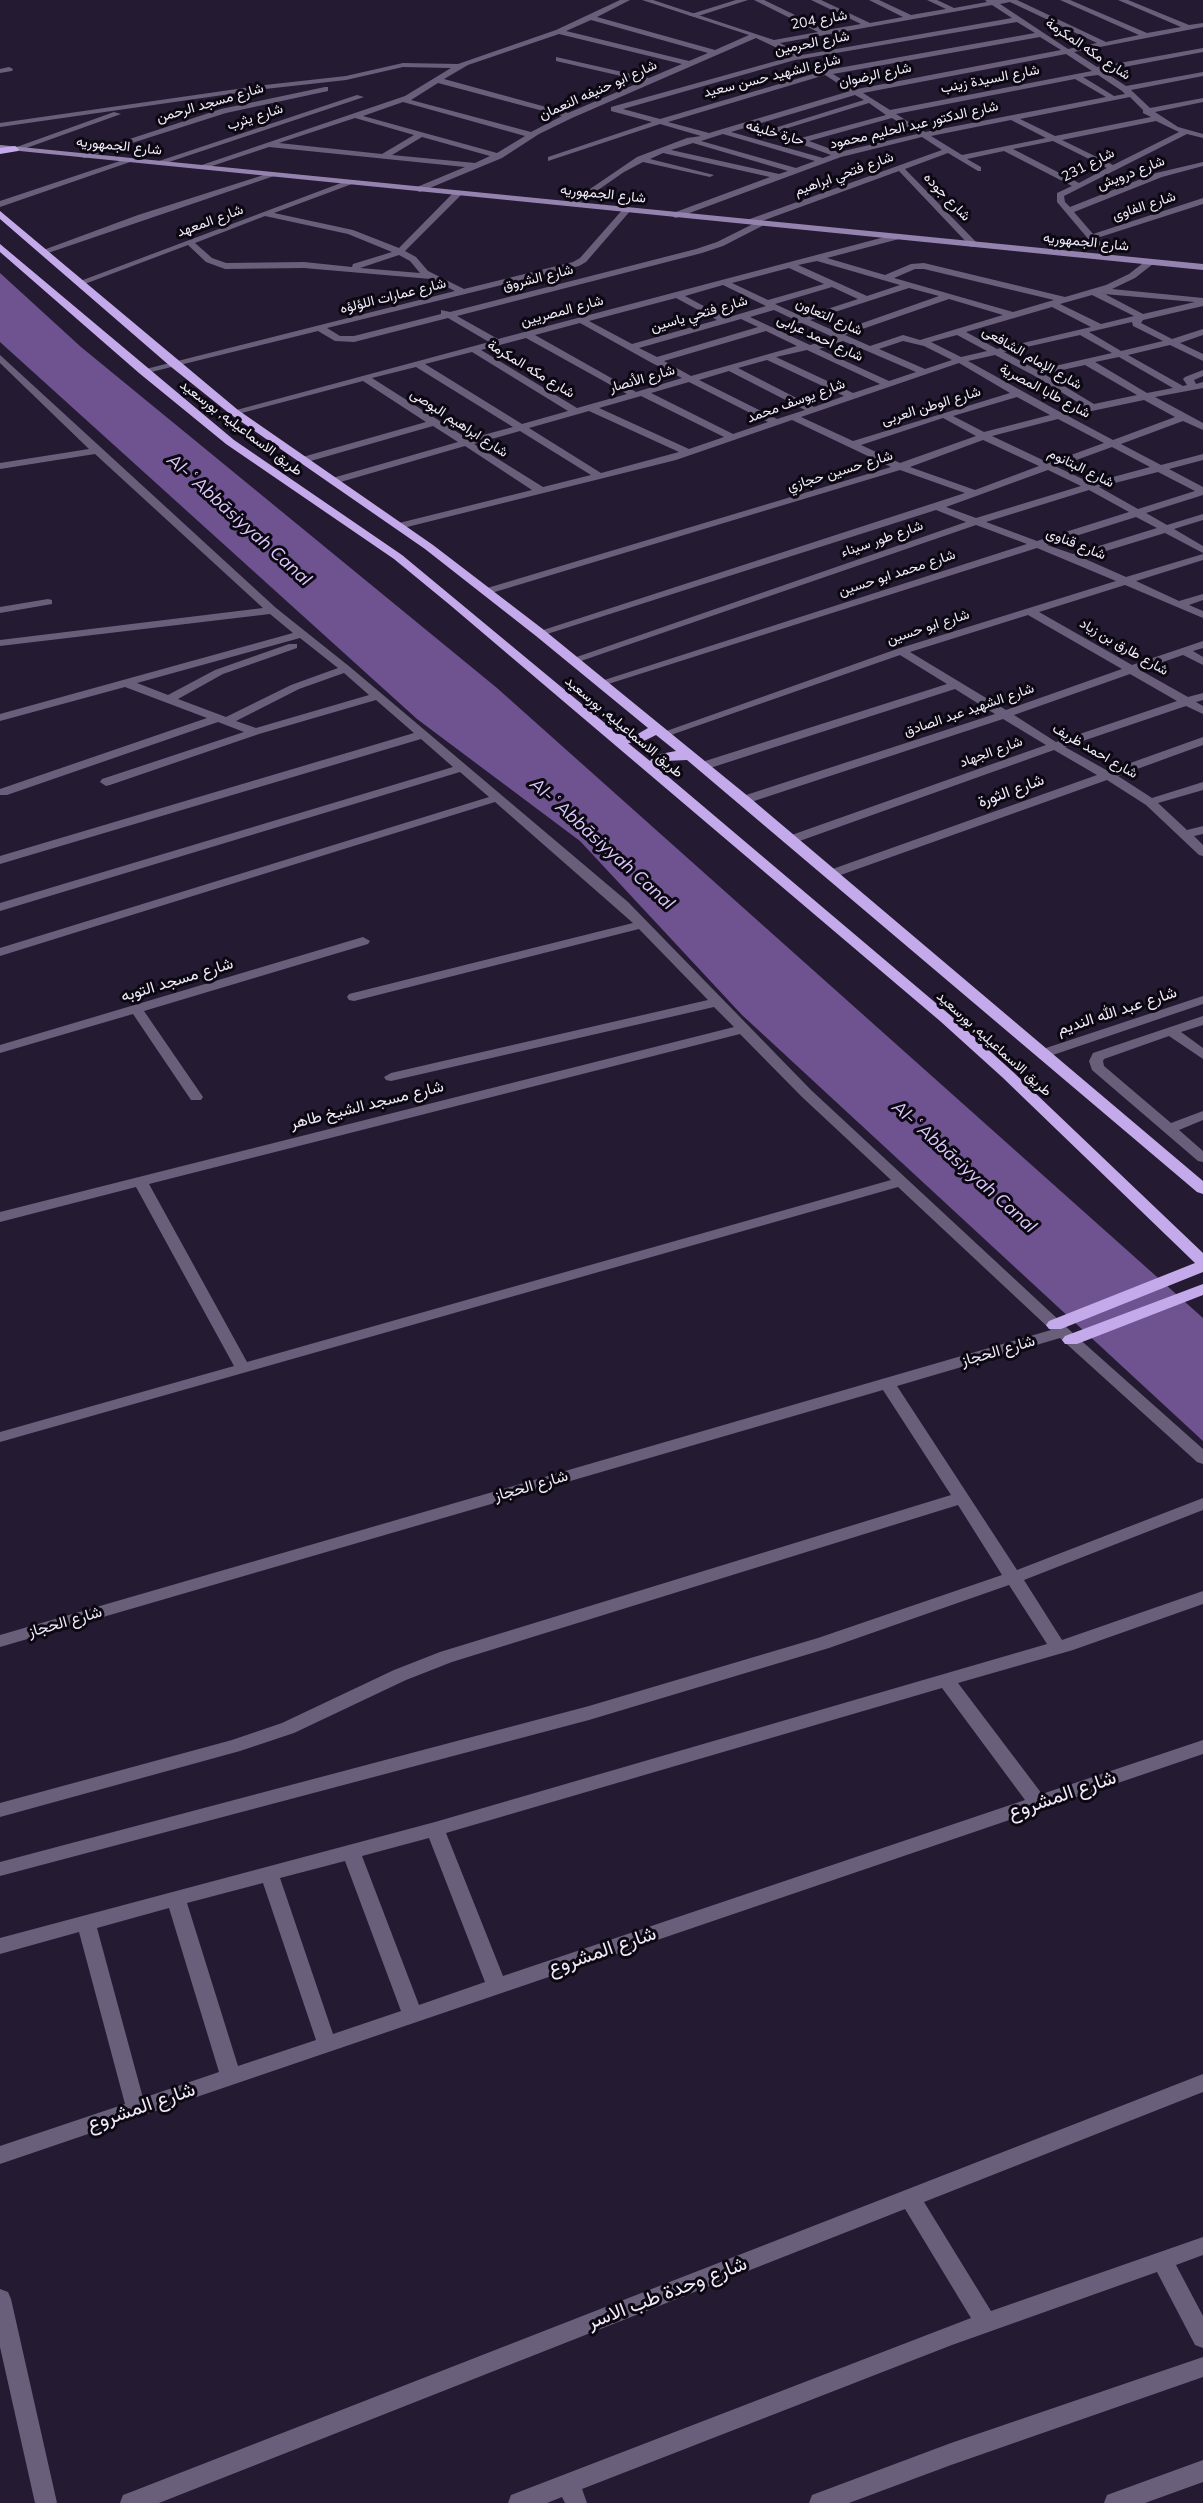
<!DOCTYPE html>
<html>
<head>
<meta charset="utf-8">
<style>
	body { margin:0 }
	canvas { display:block; background:#241a32 }
</style>
</head>
<body>
<canvas width="1203" height="2503"></canvas>
<script>
const ctx = document.querySelector('canvas').getContext('2d');
ctx.lineJoin = 'round';
function fillPath(path, color) { ctx.fillStyle = color; ctx.fill(path, 'evenodd'); }
const poly = rows => new Path2D(rows.map(r => 'M' + r).join(''));
function write(font, color, halo, rows, align = 'center') {
  ctx.font = font + ' Mulish,Vazirmatn,sans-serif'; ctx.lineWidth = 6; ctx.setLineDash([]); ctx.textBaseline = 'middle'; ctx.strokeStyle = halo; ctx.fillStyle = color; for (const [text, x, y, turn = 0] of rows) {
    ctx.save(); ctx.translate(x, y); ctx.rotate((+turn || 0) * Math.PI / 180); ctx.textAlign = isNaN(turn) ? turn : align; if (halo) ctx.strokeText(text, 0, 0); ctx.fillText(text, 0, 0); ctx.restore();
  }
}
fillPath(poly([
	[0,273,81,347,497,688,1203,1318,1203,1441,742,1015,580,841,417,719,0,342]
]), '#6e5390');
fillPath(poly([
	[620,0,630,0,597,17,715,50,749,35,642,0,653,0,774,40,818,32,754,0,764,0,826,30,861,24,811,0,821,0,870,23,903,17,869,0,879,0,911,15,946,9,927,0,937,0,954,8,987,2,985,0,1017,0,1106,42,1139,35,1060,0,1070,0,1147,33,1181,27,1118,0,1128,0,1189,25,1203,23,1203,27,1074,52,1097,67,1203,48,1203,52,1103,71,1126,86,1203,72,1203,76,1131,90,1150,108,1203,98,1203,102,1155,112,1178,127,1203,134,1203,138,1187,134,1064,196,1065,202,1070,207,1156,173,1203,162,1203,166,1162,177,1074,212,1093,234,1203,198,1203,204,1097,238,1112,256,1112,260,1106,260,1057,202,1057,193,1072,186,1004,151,967,159,981,167,981,171,978,171,948,153,905,169,977,243,977,247,971,247,899,171,762,221,765,223,764,225,723,246,702,253,457,316,498,339,896,234,900,237,899,239,827,258,885,275,911,264,924,263,1065,297,1106,285,1129,274,1147,260,1153,260,1153,264,1135,278,1112,289,1203,298,1203,306,1143,320,1141,323,1172,339,1203,329,1203,335,1180,343,1203,354,1203,361,1170,345,1128,355,1183,386,1187,385,1183,379,1185,377,1203,370,1203,376,1194,380,1196,384,1203,382,1203,388,1155,397,1203,423,1203,430,1183,421,1121,444,1161,465,1203,454,1203,460,1169,469,1203,487,1203,495,1146,513,1167,525,1203,514,1203,520,1174,529,1203,546,1203,553,1165,533,1083,558,1126,577,1203,554,1203,560,1136,581,1179,601,1203,594,1203,600,1189,605,1203,611,1203,618,1125,585,1039,612,1132,665,1203,641,1203,648,1193,651,1203,657,1203,665,1183,655,1140,670,1188,697,1203,693,1203,700,1196,702,1203,706,1203,714,1186,706,1065,747,1108,771,1203,737,1203,745,1118,776,1152,798,1203,782,1203,790,1158,803,1187,830,1203,826,1203,834,1194,836,1203,845,1203,856,1199,855,1146,805,1107,780,835,877,831,878,825,874,827,871,1097,775,1054,750,794,843,786,843,784,840,786,837,1046,745,1003,719,748,803,744,804,738,800,740,797,995,714,955,689,707,769,699,769,697,766,699,763,947,684,900,655,668,736,664,738,658,734,897,649,1116,581,1037,548,605,685,601,686,595,683,1027,544,976,525,578,662,570,662,568,660,966,522,936,510,544,635,536,635,534,633,965,493,900,470,488,594,484,593,484,589,891,467,792,420,676,460,399,529,395,528,395,524,532,490,465,446,337,483,329,483,329,479,458,442,433,426,307,462,299,462,299,458,426,422,363,381,234,415,229,412,489,342,448,318,354,342,335,341,318,331,143,374,138,371,455,291,431,279,304,268,225,269,206,262,188,245,82,285,75,283,349,180,353,182,352,184,274,213,353,230,399,248,455,191,461,191,461,195,405,251,416,257,428,271,464,289,573,262,580,258,624,208,631,210,586,262,579,266,327,328,340,336,354,336,441,314,441,310,450,312,696,249,717,242,753,224,747,224,747,220,942,150,922,137,841,157,676,218,673,217,673,213,770,177,663,153,650,159,714,175,710,177,643,162,624,172,575,206,568,204,637,157,687,138,701,136,660,124,548,161,548,157,652,122,611,111,611,107,794,56,756,38,572,118,539,134,502,158,420,192,417,191,417,187,465,167,269,147,203,169,196,167,405,96,451,68,403,67,346,80,265,89,0,127,0,123,265,85,346,76,403,63,458,64,556,30,620,0],
	[1010,2,1097,43,1068,49,1000,4,1010,2],
	[992,5,1012,18,802,55,780,43,992,5],
	[591,20,708,53,689,61,566,31,591,20],
	[1017,22,1035,33,827,70,823,69,820,72,660,119,623,109,795,60,1017,22],
	[559,34,682,64,649,78,556,57,556,61,643,81,568,113,444,79,468,65,559,34],
	[1040,37,1061,50,857,89,833,74,1040,37],
	[1066,54,1092,71,890,110,863,93,1066,54],
	[825,75,850,91,709,133,668,122,825,75],
	[1098,75,1122,91,1125,94,1114,96,1083,77,1098,75],
	[1075,79,1106,97,925,132,896,114,1075,79],
	[438,83,562,116,531,132,411,100,438,83],
	[855,95,864,100,765,131,831,155,823,158,731,132,855,95],
	[1130,97,1143,110,1143,113,1151,117,1055,136,1020,119,1130,97],
	[403,102,525,136,497,153,363,116,403,102],
	[869,103,886,115,801,138,778,131,869,103],
	[355,118,414,135,382,154,279,143,355,118],
	[892,118,917,134,839,152,809,141,892,118],
	[1011,120,1046,138,962,155,931,136,1011,120],
	[1156,121,1179,132,1113,165,1062,140,1156,121],
	[723,134,815,161,796,168,701,141,723,134],
	[422,137,490,156,475,163,392,155,422,137],
	[1053,141,1107,168,1079,183,1013,149,1053,141],
	[693,143,788,171,779,174,671,150,693,143],
	[265,216,348,234,392,252,353,264,352,267,304,262,226,263,212,258,195,243,265,216],
	[399,255,410,261,420,273,360,268,399,255],
	[817,261,900,285,867,296,798,265,817,261],
	[789,268,824,284,768,300,732,283,789,268],
	[915,269,924,269,1054,300,1013,312,894,278,915,269],
	[723,285,766,306,726,318,685,296,723,285],
	[832,287,858,299,803,317,775,304,832,287],
	[909,288,939,296,837,332,810,320,909,288],
	[1103,293,1104,294,1195,302,1143,314,1103,293],
	[1092,295,1134,316,1101,324,1060,304,1092,295],
	[676,298,717,320,632,344,589,321,676,298],
	[949,299,1003,315,920,340,903,335,870,346,845,335,949,299],
	[1052,307,1091,327,997,349,966,332,1052,307],
	[774,310,795,320,796,323,802,323,835,338,810,345,750,317,774,310],
	[741,319,758,327,657,357,639,348,741,319],
	[1132,322,1133,326,1163,341,1121,351,1089,332,1132,322],
	[580,323,652,363,682,378,636,392,535,335,580,323],
	[766,331,797,346,691,376,664,361,766,331],
	[957,335,987,351,961,357,931,342,957,335],
	[1080,335,1112,353,1037,370,1004,352,1080,335],
	[526,338,627,394,577,408,481,350,526,338],
	[843,341,867,351,916,372,889,381,819,349,843,341],
	[903,341,924,346,952,360,925,369,879,349,903,341],
	[807,350,880,384,853,393,776,357,807,350],
	[472,352,568,411,522,424,425,364,472,352],
	[995,355,1033,375,1084,406,1060,412,968,361,995,355],
	[1119,357,1173,388,1147,393,1095,362,1119,357],
	[767,360,844,396,814,407,738,368,767,360],
	[959,363,1010,393,853,441,801,417,959,363],
	[1085,365,1137,395,1094,404,1044,374,1085,365],
	[416,367,513,427,468,439,372,378,416,367],
	[729,371,805,410,777,419,699,380,729,371],
	[689,382,768,422,733,434,651,393,689,382],
	[641,396,724,437,689,449,599,408,641,396],
	[1017,397,1050,415,984,432,953,416,1017,397],
	[1144,400,1175,417,1113,440,1068,416,1144,400],
	[589,411,679,452,601,473,529,428,589,411],
	[943,418,976,436,900,463,861,445,943,418],
	[1058,419,1104,443,1049,463,992,436,1058,419],
	[520,431,591,475,543,487,474,444,520,431],
	[983,440,1039,466,975,490,910,467,983,440],
	[1112,447,1150,467,1091,483,1057,467,1112,447],
	[1048,470,1081,486,976,518,946,507,1048,470],
	[1158,472,1195,491,1138,509,1099,487,1158,472],
	[1089,490,1129,512,1037,541,986,522,1089,490],
	[1136,517,1157,528,1073,554,1047,545,1136,517],
	[1028,615,1122,669,1006,710,910,652,1028,615],
	[1130,674,1177,701,1056,742,1014,715,1130,674],
	[9,67,13,69,12,71,0,73,0,69,9,67],
	[325,87,328,87,328,91,226,113,85,158,78,156,221,109,325,87],
	[357,95,364,97,160,165,153,163,357,95],
	[114,112,121,114,18,151,11,149,114,112],
	[126,159,133,161,0,207,0,201,126,159],
	[273,172,280,174,45,254,38,252,138,215,273,172],
	[0,355,276,608,350,667,628,902,811,1090,1076,1336,1203,1449,1203,1464,1197,1462,1060,1338,897,1386,1017,1570,1203,1498,1203,1510,1024,1580,1062,1640,1203,1591,1203,1604,1073,1650,958,1683,1042,1794,1203,1740,1203,1754,0,2164,0,2146,125,2104,79,1932,0,1954,0,1938,435,1822,1047,1644,1009,1585,829,1648,589,1720,0,1876,0,1862,589,1706,818,1638,1002,1575,958,1505,452,1662,406,1680,294,1733,240,1751,0,1817,0,1803,232,1740,282,1723,394,1670,440,1652,951,1495,883,1390,0,1647,0,1635,1051,1330,898,1187,0,1442,0,1432,234,1366,136,1187,0,1222,0,1212,734,1027,714,1007,391,1081,386,1080,384,1077,391,1073,708,1000,639,929,354,1001,349,1000,347,997,349,994,633,923,495,802,0,956,0,948,489,797,460,772,0,911,0,903,453,767,421,739,0,864,0,856,414,733,376,700,259,734,110,785,106,786,100,782,102,779,244,732,218,722,7,795,0,795,0,789,207,718,125,687,0,721,0,714,293,633,270,614,0,646,0,640,263,608,95,454,0,469,0,463,89,449,0,363,0,355],
	[300,638,338,668,291,685,226,717,178,699,223,674,297,648,297,644,289,644,215,670,168,695,137,683,300,638],
	[344,673,369,695,256,728,236,721,299,689,344,673],
	[740,1034,801,1096,891,1180,247,1362,149,1184,740,1034],
	[942,1688,1025,1800,503,1976,446,1833,942,1688],
	[429,1838,485,1982,419,2005,362,1856,429,1838],
	[345,1861,401,2011,333,2034,280,1878,345,1861],
	[263,1883,316,2040,238,2066,187,1903,263,1883],
	[169,1908,219,2072,143,2098,97,1928,169,1908],
	[48,599,52,600,52,604,0,613,0,607,48,599],
	[363,937,370,941,368,944,144,1011,203,1097,201,1100,191,1100,133,1014,0,1053,0,1045,363,937],
	[1203,996,1203,1004,1047,1057,1042,1058,1035,1054,1037,1051,1203,996],
	[1203,1016,1203,1025,1181,1032,1203,1048,1203,1059,1169,1036,1104,1059,1103,1061,1104,1066,1171,1123,1203,1111,1203,1120,1179,1130,1203,1151,1203,1162,1198,1161,1092,1070,1089,1061,1093,1053,1203,1016],
	[1203,2074,1203,2092,924,2202,991,2311,1203,2237,1203,2255,1176,2265,1203,2316,1203,2348,1195,2345,1157,2272,952,2345,582,2489,587,2503,565,2503,562,2497,547,2503,508,2503,511,2495,971,2318,905,2209,159,2503,120,2503,123,2495,131,2492,1203,2074],
	[0,2289,8,2292,11,2299,57,2503,35,2503,0,2347,0,2289],
	[1203,2357,1203,2377,951,2465,849,2503,809,2503,812,2495,951,2443,1203,2357],
	[1203,2460,1203,2482,1145,2503,1104,2503,1107,2495,1203,2460]
]), '#6a5f7a');
fillPath(poly([
	[736,0,748,0,695,17,688,15,736,0]
]), '#6a5f7a');
fillPath(poly([
	[0,145,1203,264,1203,270,0,149,0,145]
]), '#9483ae');
fillPath(poly([
	[15,146,19,149,18,151,0,154,0,148,15,146],
	[0,211,238,410,433,545,544,630,749,797,1203,1181,1203,1194,1197,1192,687,760,664,761,658,768,950,1015,1012,1071,1203,1253,1203,1272,1061,1329,1049,1329,1046,1325,1049,1321,1195,1263,1002,1077,940,1021,450,605,394,559,226,444,139,373,0,252,0,244,234,440,402,555,618,734,636,735,648,728,536,636,425,549,230,414,170,366,0,219,0,211],
	[656,735,676,751,655,755,650,761,628,743,642,742,656,735],
	[1203,1284,1203,1295,1077,1344,1065,1344,1062,1340,1065,1336,1203,1284]
]), '#c4aaea');
write('14px', '#f0eafa', '#0c0811', [
	["شارع 204",819,20,-10],
	["شارع الحرمين",812,43,-11],
	["شارع مكه المكرمة",1088,49,34],
	["شارع الرضوان",875,75,-12],
	["شارع الشهيد حسن سعيد",772,76,-14],
	["شارع السيدة زينب",990,79,-11],
	["شارع ابو حنيفه النعمان",598,90,-24],
	["شارع مسجد الرحمن",210,103,-16],
	["شارع يثرب",255,117,-18],
	["شارع الدكتور عبد الحليم محمود",914,125,-13],
	["حارة خليفه",775,133,16],
	["شارع الجمهوريه",119,146,6],
	["شارع 231",1088,165,-27],
	["شارع درويش",1131,173,-21],
	["شارع فتحي ابراهيم",844,174,-20],
	["شارع الجمهوريه",603,194,6],
	["شارع جوده",947,197,46],
	["شارع الفاوى",1144,206,-18],
	["شارع المعهد",210,221,-20],
	["شارع الجمهوريه",1086,242,6],
	["شارع الشروق",538,278,-14],
	["شارع عمارات اللؤلؤه",393,296,-14],
	["شارع المصريين",562,311,-15],
	["شارع فتحي ياسين",699,314,-16],
	["شارع التعاون",829,317,24],
	["شارع احمد عرابى",820,338,25],
	["شارع الإمام الشافعى",1032,358,30],
	["شارع مكه المكرمة",531,369,31],
	["شارع الأنصار",642,379,-16],
	["شارع طابا المصرية",1045,391,28],
	["شارع يوسف محمد",796,401,-20],
	["شارع الوطن العربى",931,406,-17],
	["شارع ابراهيم البوصى",459,423,33],
	["طريق الاسماعيليه, بورسعيد",241,428,37],
	["شارع البتانوم",1081,468,26],
	["شارع حسين حجازي",840,471,-17],
	["شارع طور سيناء",882,539,-19],
	["شارع قناوى",1076,544,22],
	["شارع محمد ابو حسين",897,573,-18],
	["شارع ابو حسين",928,627,-18],
	["شارع طارق بن زياد",1124,647,30],
	["شارع الشهيد عبد الصادق",969,710,-19],
	["طريق الاسماعيليه, بورسعيد",624,727,40],
	["شارع احمد ظريف",1095,751,30],
	["شارع الجهاد",991,752,-20],
	["طريق الاسماعيليه, بورسعيد",994,1044,42]
]);
write('16px', '#f0eafa', '#0c0811', [
	["شارع الثورة",1011,791,-20],
	["شارع مسجد التوبه",177,980,-17],
	["شارع عبد الله النديم",1117,1011,-18],
	["شارع مسجد الشيخ طاهر",367,1105,-14],
	["شارع الحجاز",998,1351,-16],
	["شارع الحجاز",531,1486,-16],
	["شارع الحجاز",65,1622,-16]
]);
write('italic 18px', '#ddc8fe', '#0c0811', [
	["Al-ʿAbbāsiyyah Canal",239,520,42],
	["Al-ʿAbbāsiyyah Canal",602,844,42],
	["Al-ʿAbbāsiyyah Canal",964,1167,42]
]);
write('20px', '#f0eafa', '#0c0811', [
	["شارع المشروع",1062,1795,-19],
	["شارع المشروع",602,1951,-19],
	["شارع المشروع",141,2107,-19],
	["شارع وحدة طب الاسر",667,2293,-21]
]);
</script>
</body>
</html>
